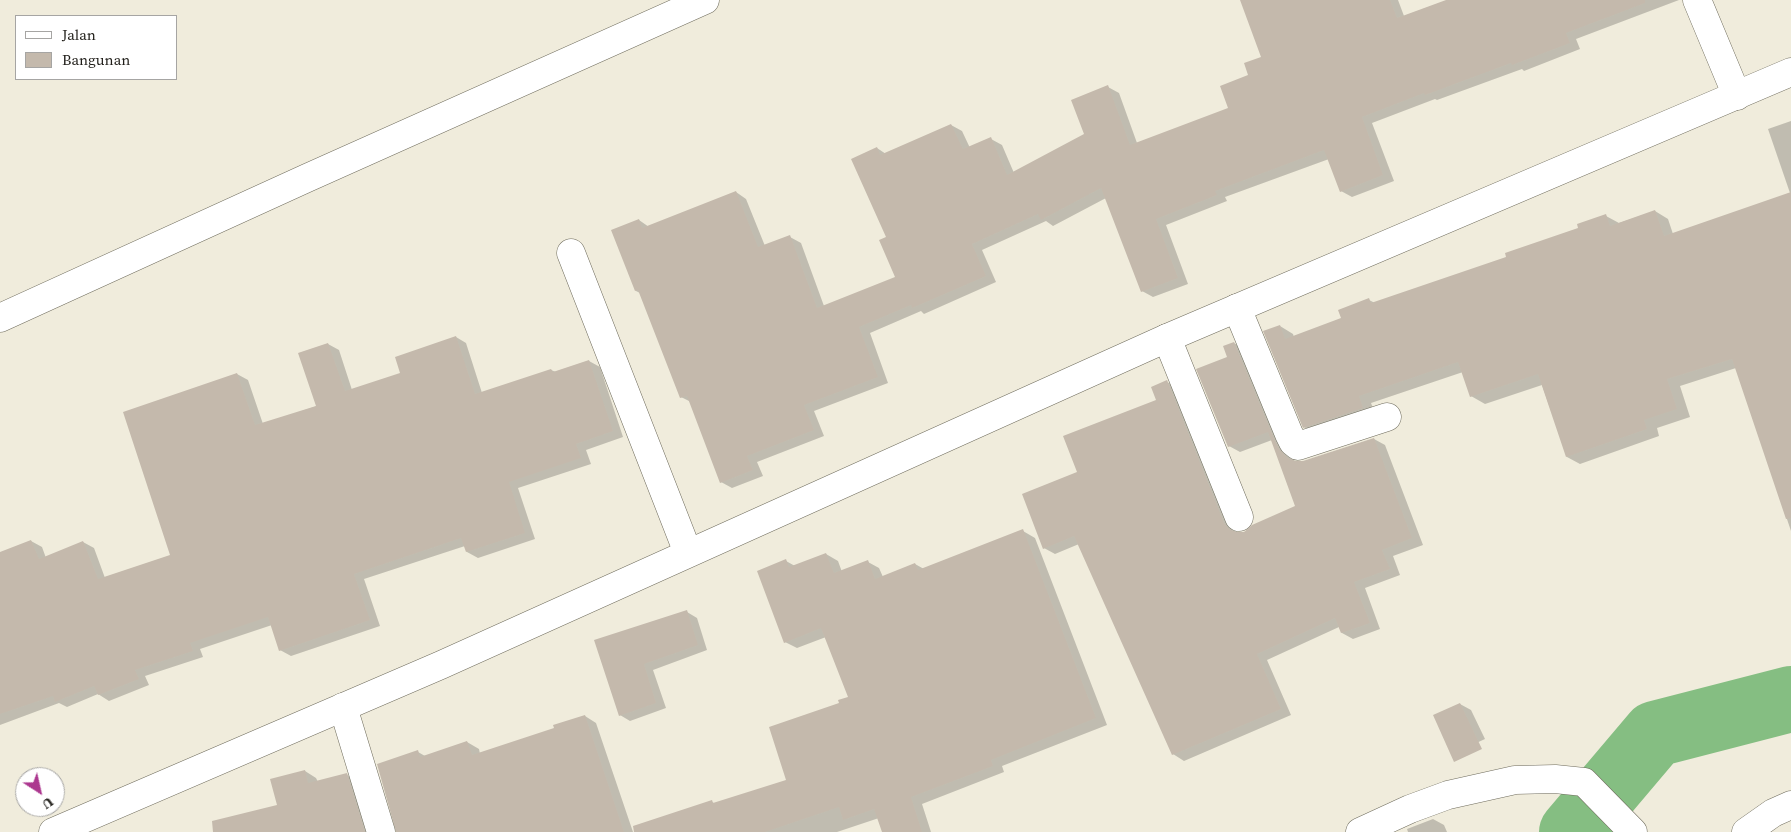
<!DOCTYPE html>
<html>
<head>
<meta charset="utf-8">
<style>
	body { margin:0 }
	#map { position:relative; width:1791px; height:832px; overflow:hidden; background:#f0ecdc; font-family:"Source Serif 4",serif }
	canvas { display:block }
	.legend { position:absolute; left:15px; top:15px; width:162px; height:65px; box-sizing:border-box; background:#fff; border:1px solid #a6a5a3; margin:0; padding:6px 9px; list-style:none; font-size:15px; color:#201e19 }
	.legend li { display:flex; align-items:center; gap:10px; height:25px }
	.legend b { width:25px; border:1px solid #a6a5a3 }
	.north { position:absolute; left:15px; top:767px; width:50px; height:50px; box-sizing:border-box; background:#fff; border:1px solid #a6a5a3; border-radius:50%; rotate:145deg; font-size:14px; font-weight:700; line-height:20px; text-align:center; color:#201e19 }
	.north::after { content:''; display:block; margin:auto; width:18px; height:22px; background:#ac378f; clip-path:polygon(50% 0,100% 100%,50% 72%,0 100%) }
</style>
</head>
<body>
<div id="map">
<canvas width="1791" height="832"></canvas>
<ul class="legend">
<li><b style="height:6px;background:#fff"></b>Jalan</li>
<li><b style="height:14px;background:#c4b9ac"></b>Bangunan</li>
</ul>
<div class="north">U</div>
</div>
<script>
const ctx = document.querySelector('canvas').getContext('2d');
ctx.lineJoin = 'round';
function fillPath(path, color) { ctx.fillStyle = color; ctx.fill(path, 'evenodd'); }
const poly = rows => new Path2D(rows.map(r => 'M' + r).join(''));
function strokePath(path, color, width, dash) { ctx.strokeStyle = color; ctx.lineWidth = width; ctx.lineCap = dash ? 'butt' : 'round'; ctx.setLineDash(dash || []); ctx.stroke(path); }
fillPath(poly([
	[1241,0,1398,0,1404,16,1448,0,1679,0,1576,39,1580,49,1524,71,1522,69,1437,100,1435,99,1372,123,1394,181,1352,197,1341,191,1329,159,1225,197,1227,201,1166,225,1188,284,1153,297,1142,291,1106,198,1053,226,1046,221,982,250,996,282,924,314,921,311,870,333,888,383,814,411,824,436,757,462,763,476,732,488,721,482,691,402,681,397,640,293,636,291,639,220,649,227,736,192,746,199,765,246,790,237,801,243,824,306,897,278,888,238,877,148,886,154,951,125,962,131,970,148,991,139,1002,145,1014,173,1086,134,1108,87,1119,93,1137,143,1230,109,1263,57],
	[1791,121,1791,531,1736,368,1680,386,1690,417,1657,428,1659,436,1580,464,1567,457,1542,385,1485,404,1471,396,1463,372,1371,403,1376,416,1318,435,1304,427,1280,326,1293,334,1294,337,1343,319,1369,300,1375,303,1508,258,1580,228,1606,216,1619,223,1655,211,1668,219,1673,234,1790,193,1768,129],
	[456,337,466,343,482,393,551,370,556,372,589,361,600,367,623,437,586,450,591,464,518,488,535,539,478,558,467,552,465,546,364,579,380,626,291,656,280,650,272,625,200,649,203,657,145,676,149,685,109,701,98,694,67,707,59,703,0,725,0,554,31,541,42,547,46,558,83,542,94,548,105,578,171,556,237,374,248,380,263,424,317,406,328,344,339,350,352,390,402,374],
	[1234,343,1245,350,1290,457,1296,462,1303,462,1374,439,1385,445,1423,545,1393,556,1400,575,1365,588,1380,629,1353,639,1342,633,1339,627,1267,660,1291,715,1184,761,1173,754,1079,544,1055,554,1044,548,1078,473,1157,400,1167,382,1178,388,1238,533,1245,533,1297,507,1272,440,1240,452,1229,446,1229,358],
	[1023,531,1035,538,1107,725,1002,766,1004,772,922,804,931,832,883,832,879,818,837,832,690,832,712,802,716,804,788,780,841,704,849,698,826,637,797,648,785,642,786,561,795,566,826,554,838,561,842,572,868,562,879,568,883,577,915,564,924,569],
	[687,612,697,618,707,650,653,670,666,708,630,721,620,715,596,641],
	[1460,704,1471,710,1485,739,1459,751],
	[585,716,596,723,633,832,397,832,418,752,425,756,467,742,479,749,480,754,556,729],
	[305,771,316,778,318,782,347,775,358,781,374,832,215,832,279,806],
	[1433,819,1444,825,1447,832,1408,832,1407,829]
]), '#0003');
strokePath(poly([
	[1572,832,1655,734,1791,699]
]), '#85be82', 66);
fillPath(poly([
	[1240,0,1390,0,1397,18,1446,0,1645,0,1645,3,1566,33,1570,43,1512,65,1511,63,1425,95,1424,93,1362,117,1383,175,1340,192,1324,150,1215,191,1217,195,1156,219,1178,278,1141,292,1101,188,1041,220,1038,214,972,244,986,276,912,308,911,305,859,327,878,377,804,405,814,430,747,456,753,470,720,483,687,396,680,398,638,290,635,291,611,230,639,219,642,228,736,191,758,247,790,235,817,308,895,277,879,240,886,237,851,159,877,147,880,155,951,124,963,149,991,137,1007,175,1084,134,1071,100,1108,85,1130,145,1228,108,1220,86,1248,75,1244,63,1261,57],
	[1791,192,1791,518,1786,519,1732,359,1667,379,1677,409,1644,420,1647,429,1566,457,1538,374,1470,397,1458,362,1359,396,1363,408,1303,428,1263,331,1280,325,1285,339,1341,318,1338,310,1369,298,1371,303,1506,257,1505,253,1578,228,1577,224,1606,214,1610,226,1655,210,1664,236],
	[456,336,475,394,551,369,553,372,589,360,613,431,576,444,581,458,509,482,525,533,466,552,461,538,354,574,370,620,279,651,268,617,190,643,193,651,135,670,139,679,98,695,94,686,55,702,53,696,0,714,0,552,31,540,39,559,83,541,98,579,170,555,123,412,237,373,255,425,316,406,298,353,328,343,345,391,400,373,395,357],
	[1234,342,1275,441,1279,449,1288,458,1295,461,1303,461,1374,438,1412,538,1382,550,1390,569,1354,582,1370,623,1341,633,1335,618,1257,654,1281,709,1172,755,1074,536,1043,549,1022,494,1077,472,1063,436,1156,400,1151,387,1167,380,1224,523,1229,529,1236,532,1244,532,1252,525,1295,506,1268,432,1228,447,1196,369,1227,357,1223,346],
	[1023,529,1096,718,991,760,993,766,911,797,922,832,882,832,874,809,843,820,839,807,765,832,634,832,633,826,712,800,713,803,786,780,769,727,839,703,838,700,848,697,821,628,784,643,757,571,786,559,789,567,826,553,834,573,868,560,875,579,915,563,918,570],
	[687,610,698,645,644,664,656,703,619,716,594,640],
	[1460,703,1482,749,1454,762,1433,715],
	[585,715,624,832,396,832,377,764,418,750,420,757,467,741,472,755,554,728,553,725],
	[305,770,308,783,347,773,365,832,213,832,212,821,277,805,270,779]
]), '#c4b9ac');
const minor = poly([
	[1697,0,1737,96],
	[571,253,688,553],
	[1237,308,1289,434,1293,442,1298,446,1387,417],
	[0,318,307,178,705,0],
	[1167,338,1239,517],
	[343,707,381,832],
	[1360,832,1410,809,1448,795,1515,780,1555,779,1584,782,1633,832],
	[1746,832,1773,813,1791,805]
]);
const tertiary = poly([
	[53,832,441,665,1167,338,1791,72]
]);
strokePath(minor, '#6f6c5d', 29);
strokePath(tertiary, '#6f6c5d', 29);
strokePath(minor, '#fff', 28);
strokePath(tertiary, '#fff', 28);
</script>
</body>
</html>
